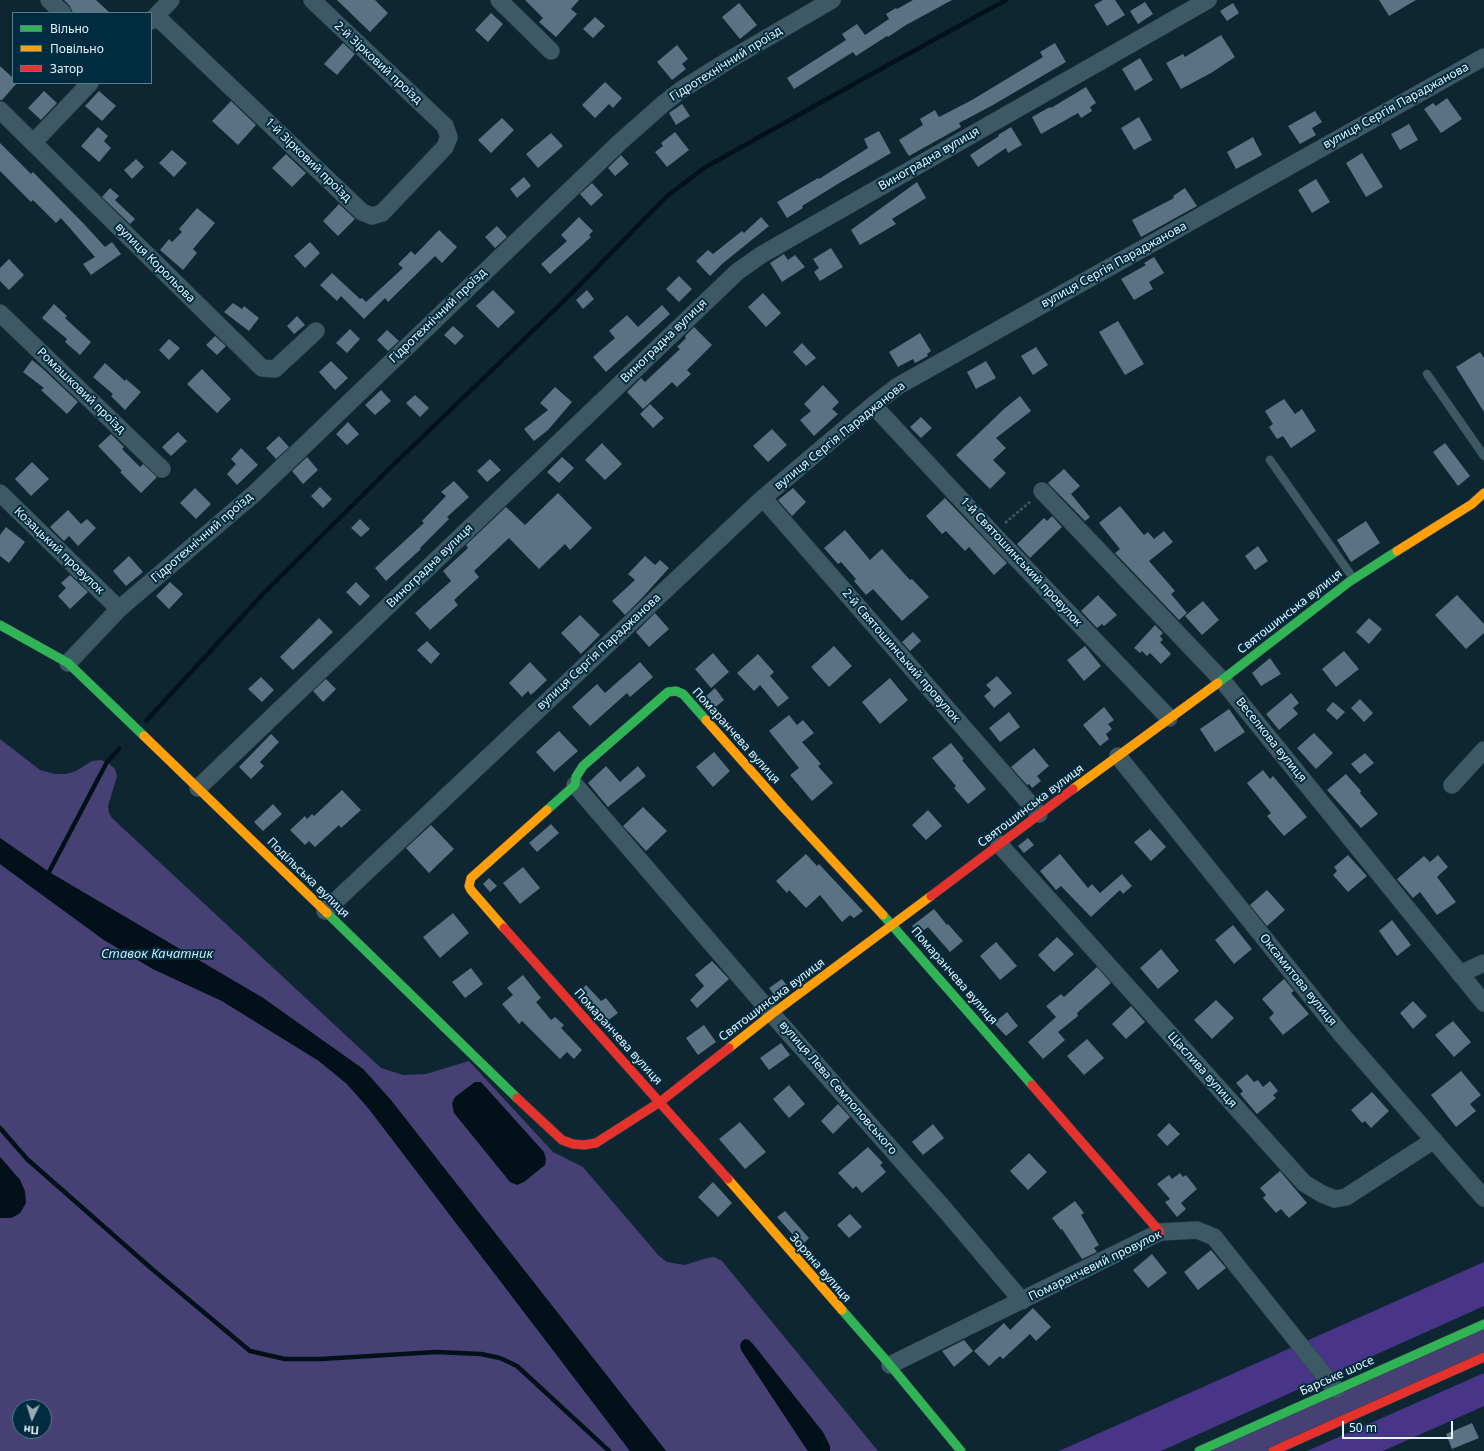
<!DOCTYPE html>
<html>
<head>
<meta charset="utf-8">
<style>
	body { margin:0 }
	#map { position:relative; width:1484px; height:1451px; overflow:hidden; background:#0e2631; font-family:"Noto Sans",sans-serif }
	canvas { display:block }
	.legend { position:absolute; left:12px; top:12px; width:140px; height:72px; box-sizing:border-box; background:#002c3f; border:1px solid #5c7c8b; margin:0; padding:5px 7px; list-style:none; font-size:12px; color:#e5f4fc }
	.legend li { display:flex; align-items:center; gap:8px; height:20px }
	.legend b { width:20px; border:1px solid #5c7c8b }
	.north { position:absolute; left:12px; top:1399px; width:40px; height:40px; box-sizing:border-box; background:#002c3f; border:1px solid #5c7c8b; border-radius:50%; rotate:184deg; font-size:11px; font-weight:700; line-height:16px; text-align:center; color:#e5f4fc }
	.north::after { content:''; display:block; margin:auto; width:14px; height:18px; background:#9aacb5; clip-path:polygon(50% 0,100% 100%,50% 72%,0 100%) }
	.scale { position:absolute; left:1342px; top:1421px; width:111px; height:18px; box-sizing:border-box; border:2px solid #e5f4fc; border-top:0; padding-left:5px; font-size:12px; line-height:14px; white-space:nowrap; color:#e5f4fc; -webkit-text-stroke:3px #002c3f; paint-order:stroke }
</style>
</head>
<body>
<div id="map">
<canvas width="1484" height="1451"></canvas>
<ul class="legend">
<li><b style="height:5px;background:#30b455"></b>Вільно</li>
<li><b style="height:5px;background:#ff9f0a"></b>Повільно</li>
<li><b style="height:5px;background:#e5322d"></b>Затор</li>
</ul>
<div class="north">Пн</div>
<div class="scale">50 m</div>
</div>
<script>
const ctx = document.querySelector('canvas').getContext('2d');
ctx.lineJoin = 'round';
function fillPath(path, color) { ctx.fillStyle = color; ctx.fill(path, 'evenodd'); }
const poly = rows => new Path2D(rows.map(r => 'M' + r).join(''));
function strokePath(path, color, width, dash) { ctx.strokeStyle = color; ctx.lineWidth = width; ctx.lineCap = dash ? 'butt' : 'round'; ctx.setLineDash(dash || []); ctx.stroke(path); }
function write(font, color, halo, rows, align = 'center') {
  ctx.font = font + ' "Noto Sans",sans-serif'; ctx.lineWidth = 4; ctx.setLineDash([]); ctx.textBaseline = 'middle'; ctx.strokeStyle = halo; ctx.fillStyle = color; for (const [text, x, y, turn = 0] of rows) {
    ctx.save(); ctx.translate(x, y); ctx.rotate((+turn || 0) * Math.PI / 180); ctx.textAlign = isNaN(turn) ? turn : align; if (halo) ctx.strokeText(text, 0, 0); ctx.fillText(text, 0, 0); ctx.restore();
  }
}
fillPath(poly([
	[0,739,40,770,55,774,66,774,76,771,92,761,100,760,107,762,115,769,117,776,108,806,109,813,112,818,381,1068,403,1075,426,1074,469,1061,553,1152,583,1167,659,1256,667,1262,685,1265,707,1258,714,1257,722,1261,878,1451,666,1451,390,1099,363,1069,263,998,49,872,0,838],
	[0,864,104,940,153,969,222,1001,319,1061,347,1084,369,1109,630,1451,0,1451,0,1218,11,1218,20,1213,26,1202,20,1180,0,1157],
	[20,1407,44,1407,44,1431,20,1431],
	[1484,1324,1484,1356,1272,1451,1200,1451]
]), '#474074');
fillPath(poly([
	[1484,1262,1484,1306,1161,1451,1059,1451],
	[1484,1373,1484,1406,1383,1451,1307,1451]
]), '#483588');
fillPath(poly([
	[0,838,49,872,263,998,363,1069,390,1099,666,1451,630,1451,369,1109,347,1084,319,1061,222,1001,153,969,104,940,0,864],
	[475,1082,481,1082,544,1152,546,1159,545,1165,524,1182,517,1185,510,1182,454,1113,452,1103,455,1097],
	[0,1157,20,1180,25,1191,26,1203,20,1213,11,1218,0,1218],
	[745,1339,749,1340,753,1344,823,1432,830,1446,830,1451,808,1451,805,1447,741,1350,740,1345,742,1341]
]), '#021119');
strokePath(poly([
	[146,721,262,595,387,471,570,295,666,197,704,168,861,80,1006,0],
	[49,872,107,762,119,749],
	[0,1128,27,1159,152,1269,250,1351,285,1359,321,1359,436,1352,481,1354,500,1358,517,1366,609,1451]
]), '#021119', 4.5);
fillPath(poly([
	[64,0,96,0,110,13,73,13,70,6],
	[337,0,375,0,388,13,370,32],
	[525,0,579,0,571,9,577,14,556,37,539,22,543,18],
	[913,0,952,0,906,25,888,37,887,36,856,56,853,52,794,89,787,78,846,40,842,34,857,24,865,35,889,19,886,14,896,8,897,9],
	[1103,0,1115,0,1125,15,1107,26,1094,5],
	[1379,0,1416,0,1389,16],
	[1145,2,1153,14,1138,24,1130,11],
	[739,3,757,25,740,39,722,17],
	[1233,3,1239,13,1227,21,1220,11],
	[491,13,503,24,488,42,475,30],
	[595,17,605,26,593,38,583,29],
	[1221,35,1235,57,1211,73,1181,89,1166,63,1183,54,1185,57],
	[343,43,355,54,337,75,324,64],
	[1055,43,1066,62,993,105,959,123,961,127,909,156,899,140,923,125,920,119,935,110,939,117,972,100,1043,57,1040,52],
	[677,45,688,59,682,64,686,69,672,80,657,62],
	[1140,58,1153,80,1135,91,1122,69],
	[0,66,13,78,13,83,17,83,2,100,0,100],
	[605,82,622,98,613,108,609,104,595,118,582,105],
	[1086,87,1096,103,1090,107,1092,111,1081,118,1078,113,1041,134,1032,117,1050,107,1051,108],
	[44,91,57,103,41,120,28,108],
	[99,91,116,106,102,121,85,106],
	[1447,98,1462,119,1441,133,1424,109,1433,103,1436,106],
	[231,101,256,125,238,145,212,121],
	[682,104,690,116,676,125,669,113],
	[1315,111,1322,122,1312,128,1316,135,1300,144,1288,126],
	[1139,117,1152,140,1134,150,1121,128],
	[502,118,514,130,491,153,478,140],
	[1409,124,1418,140,1400,150,1391,134],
	[98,127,108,136,104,141,111,148,99,162,81,146],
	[1011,127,1022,145,1008,153,1006,148,978,167,970,155,999,136,998,135],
	[879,131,891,153,841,182,802,206,803,208,787,218,777,202,818,178,819,179,868,148,864,139],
	[675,132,689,150,667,167,655,152,663,146,661,143],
	[551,133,563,146,538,168,526,154],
	[1253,137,1262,155,1236,169,1227,152],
	[0,143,31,174,33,172,84,224,105,247,112,242,121,254,91,275,83,264,95,257,61,218,56,223,33,200,31,202,0,171],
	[172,150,187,163,174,177,159,163],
	[1362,153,1383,187,1366,197,1346,163],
	[286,154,306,173,292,187,272,168],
	[621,155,629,164,615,176,608,168],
	[136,159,144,167,132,179,124,170],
	[524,177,531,186,517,198,510,189],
	[1316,179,1330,202,1312,213,1298,190],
	[917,182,926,198,892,219,896,224,860,245,851,230],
	[592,183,603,195,591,206,580,194],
	[110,188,119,196,115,200,135,219,130,224,102,197],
	[1185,188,1197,206,1141,237,1132,220,1174,198,1173,196],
	[339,204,355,219,338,236,323,221],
	[197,208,215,223,193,249,197,253,183,270,160,250,169,239,172,242,182,232,179,229],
	[579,217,593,231,589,235,591,237,550,274,541,264,567,241,561,235],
	[761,217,769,226,722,264,710,276,696,261,708,250,713,254,742,231,744,233],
	[497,226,507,237,495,248,485,237],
	[439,230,457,247,442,263,435,256,388,302,385,298,364,319,341,296,337,301,320,285,332,273,360,299,362,298,366,302,403,268,398,264,411,251,415,255],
	[310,242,320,253,305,268,294,256],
	[831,248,843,267,820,281,814,272,819,268,813,259],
	[784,254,788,260,795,255,805,267,782,282,770,263],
	[1154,257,1164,273,1149,282,1153,289,1134,300,1121,279,1146,265,1144,263],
	[9,259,24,275,9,290,0,281,0,268],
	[679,276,692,289,679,302,666,289],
	[493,290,515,312,498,328,476,306],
	[587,290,594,299,583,309,576,300],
	[763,293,781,313,766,327,748,307],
	[233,303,242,309,244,306,259,318,249,331,224,312],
	[54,304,67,316,65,318,91,342,80,355,65,342,67,339,42,318],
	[662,305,670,314,606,372,593,357,615,338,609,331,627,315,638,327],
	[297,316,305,325,294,334,287,326],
	[1118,321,1144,364,1125,375,1099,332],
	[453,326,464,336,455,345,444,335],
	[694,327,712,345,687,370,691,374,677,387,672,382,643,409,627,392,641,378,645,382,680,349,677,347,686,338,685,336],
	[350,329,360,339,347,353,336,343],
	[387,330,399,341,388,351,377,340],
	[920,333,931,351,927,354,928,356,915,363,913,359,898,367,889,352],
	[215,336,226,346,217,355,206,345],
	[169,339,180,348,169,360,159,350],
	[802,343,816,358,806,366,793,352],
	[1036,347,1048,365,1033,375,1021,356],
	[1480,352,1484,358,1484,412,1456,367],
	[32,360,42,368,78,402,67,414,41,390,44,388,23,372],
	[331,361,348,378,335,390,319,372],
	[986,361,996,378,976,389,967,372],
	[105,363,125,381,126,379,141,392,125,410,111,396,113,394,93,377],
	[202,369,231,399,217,413,187,384],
	[823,385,839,402,832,409,838,414,814,436,800,420,811,411,804,404],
	[555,387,572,402,548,430,534,441,524,429,548,410,540,403],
	[381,390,391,401,375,415,365,405],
	[415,395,429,408,420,417,406,403],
	[1020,396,1031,411,996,438,1006,448,993,460,1006,473,990,489,956,455,1004,409],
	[1284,399,1295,414,1302,409,1316,431,1291,448,1283,436,1277,439,1269,427,1273,424,1265,411],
	[650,404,664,418,653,428,640,414],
	[921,417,932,428,921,438,910,427],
	[348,422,359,434,347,445,336,434],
	[772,429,787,445,768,462,753,446],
	[178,432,187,441,171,456,162,447],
	[111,434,124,447,122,449,140,467,143,464,157,477,141,493,120,472,122,471,98,446],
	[279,436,289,447,276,459,266,448],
	[602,443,622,464,605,480,585,460],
	[1445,443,1470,476,1458,486,1433,452],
	[241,448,258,465,237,485,227,474,236,464,231,459],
	[307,457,318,470,303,484,292,471],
	[562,457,574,468,559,483,547,472],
	[490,459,501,470,487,482,477,471],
	[32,462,49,479,31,496,15,479],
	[1064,469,1080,486,1071,494,1090,517,1085,521,1048,483],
	[454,481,469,497,447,517,449,519,420,548,421,549,386,581,375,568,424,523,422,521,446,496,441,492],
	[320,487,332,499,323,508,311,496],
	[195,488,211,504,196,519,180,503],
	[793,488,806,502,792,516,778,500],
	[558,493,592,528,570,550,565,544,539,569,509,538,474,571,479,577,454,600,458,605,430,630,415,613,451,581,443,571,468,548,466,545,506,507,525,525],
	[945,498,1007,563,994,575,969,547,965,551,946,531,942,534,926,516],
	[1120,506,1144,535,1148,532,1154,539,1164,531,1173,542,1149,561,1175,591,1171,594,1187,613,1179,620,1115,553,1120,549,1099,523],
	[68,510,81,524,87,519,96,528,78,546,69,536,64,541,50,527],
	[1052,516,1062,527,1030,558,1017,544,1044,518,1047,521],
	[360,519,370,529,361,537,351,528],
	[1366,521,1380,543,1351,562,1337,540],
	[6,527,25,542,9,563,0,556,0,535],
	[845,530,870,560,882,549,910,580,912,579,929,597,902,621,873,589,866,595,854,581,856,579,841,562,838,564,824,548],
	[1258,546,1268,561,1255,570,1245,556],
	[129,556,143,572,126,586,113,571],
	[645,556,655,565,660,560,669,568,642,598,625,615,612,601,635,580,628,574],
	[70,575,88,592,70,609,58,596,66,588,61,583],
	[170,582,183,594,169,609,156,596],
	[356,582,370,596,360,606,346,592],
	[1098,595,1117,615,1104,626,1102,624,1097,628,1081,611],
	[1457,595,1484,624,1484,633,1466,649,1435,615],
	[1203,601,1219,620,1202,635,1185,616],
	[655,613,669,629,649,647,636,632],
	[580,615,600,635,581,654,561,633],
	[319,618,333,632,293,670,280,657],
	[1369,618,1382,629,1369,644,1356,632],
	[1155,625,1163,633,1160,636,1163,640,1160,642,1171,654,1161,664,1150,653,1147,656,1142,651,1140,653,1134,648],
	[913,632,921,641,910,651,902,642],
	[427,641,440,654,431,664,417,650],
	[834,646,852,666,829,687,811,667],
	[1085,646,1101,666,1084,681,1067,660],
	[1344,651,1359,669,1336,687,1322,669],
	[713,653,729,672,711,688,695,669],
	[758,654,774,672,770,676,789,698,778,707,760,685,754,691,737,673],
	[1270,658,1281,674,1261,686,1252,673],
	[530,662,547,680,531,695,528,691,522,697,509,683],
	[640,662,653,677,630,697,627,693,590,726,572,707,597,684,605,693],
	[997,676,1012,693,994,708,984,696,991,690,986,685],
	[261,677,274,690,262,702,248,689],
	[890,678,908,700,880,724,862,702],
	[326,679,336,689,323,702,313,691],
	[715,688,724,700,713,709,704,698],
	[1291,693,1299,703,1293,708,1298,714,1279,730,1266,714],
	[1360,699,1373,713,1364,722,1351,708],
	[1333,702,1345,712,1337,720,1326,710],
	[1104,707,1114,720,1108,724,1112,729,1106,734,1109,739,1100,746,1083,725],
	[1229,709,1245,732,1215,752,1200,729],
	[1009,712,1020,727,1000,742,989,728],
	[789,715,797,725,803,720,814,733,802,742,821,764,818,766,833,783,812,801,790,775,799,768,769,731],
	[559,731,578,751,554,772,536,752],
	[1314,733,1333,753,1316,769,1297,748],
	[271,734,279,742,260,762,264,766,251,779,239,767],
	[951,743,964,759,962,760,986,789,968,804,954,788,956,786,932,758],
	[1034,748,1049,766,1037,776,1041,781,1032,788,1029,784,1027,785,1011,767],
	[714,752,730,771,713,787,696,767],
	[1365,753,1374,763,1360,774,1351,764],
	[606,766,620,782,638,766,646,776,608,807,588,783],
	[1263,770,1270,779,1273,776,1307,817,1284,836,1267,816,1271,813,1247,783],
	[1346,774,1361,791,1360,793,1378,814,1361,828,1327,790],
	[342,790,361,810,341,828,339,825,315,847,309,841,305,845,290,830,305,816,307,819,312,814,314,816],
	[273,804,282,814,263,831,254,822],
	[643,807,667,831,646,851,623,826],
	[928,810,942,826,926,840,912,825],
	[551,824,559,833,537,852,529,843],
	[431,825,454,849,429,873,406,848],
	[1150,829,1166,847,1151,861,1134,842],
	[1028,838,1034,845,1024,853,1018,846],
	[806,854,817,866,819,864,863,911,854,918,850,915,842,922,820,895,806,908,789,890,787,893,776,881],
	[1060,854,1088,888,1092,884,1100,893,1122,874,1132,886,1123,894,1120,890,1091,917,1061,886,1056,890,1040,871],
	[1348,855,1367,876,1348,892,1333,875,1337,871,1334,867],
	[1438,855,1448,867,1437,877,1456,902,1437,915,1420,892,1413,898,1397,879,1424,856,1430,862],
	[523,867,540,888,520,904,503,883],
	[489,878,497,886,490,892,483,884],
	[1267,890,1285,910,1267,926,1250,905],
	[934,909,947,925,948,924,963,941,950,952,928,927,919,934,912,926],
	[453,913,469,933,440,958,423,937],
	[1392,920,1411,945,1397,956,1379,931],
	[1233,925,1252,949,1234,964,1215,940],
	[1057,937,1074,954,1054,972,1038,955],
	[996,942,1017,966,1000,980,980,956],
	[1161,949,1179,971,1158,989,1140,968],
	[712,961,729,979,697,1008,690,1000,704,986,695,975],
	[1097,967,1111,983,1077,1013,1078,1016,1058,1032,1065,1040,1043,1059,1028,1042,1056,1017,1046,1006,1061,994,1064,997],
	[471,968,483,984,465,998,452,982],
	[523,975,541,998,536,1002,551,1020,555,1017,564,1025,561,1028,582,1050,574,1059,567,1052,560,1059,522,1021,519,1024,502,1004,513,995,507,988],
	[782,979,788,987,775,996,769,988],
	[1284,979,1294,991,1291,993,1309,1014,1283,1035,1269,1018,1274,1013,1262,999],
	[586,985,601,1001,606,998,618,1013,606,1022,579,992],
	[1216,1000,1234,1018,1212,1039,1194,1020],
	[1413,1001,1427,1016,1413,1029,1400,1013],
	[1131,1006,1145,1022,1126,1039,1112,1024],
	[1007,1012,1018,1026,1006,1036,994,1023],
	[1453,1021,1471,1042,1454,1057,1435,1035],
	[704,1025,716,1042,698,1055,686,1038],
	[1087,1039,1104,1058,1084,1075,1067,1056],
	[781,1043,790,1055,769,1070,760,1058],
	[1461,1071,1481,1095,1470,1104,1476,1111,1456,1127,1431,1095],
	[1247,1074,1254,1082,1258,1080,1263,1087,1270,1081,1278,1091,1273,1095,1276,1098,1257,1114,1240,1094,1243,1091,1236,1083],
	[789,1085,805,1104,789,1118,773,1099],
	[1372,1092,1389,1111,1371,1128,1365,1121,1362,1123,1351,1110],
	[838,1104,850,1117,833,1134,821,1121],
	[740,1122,766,1152,745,1169,719,1139],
	[1169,1123,1180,1134,1167,1146,1157,1135],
	[933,1124,944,1138,923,1155,912,1142],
	[868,1147,883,1163,880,1165,886,1172,862,1193,856,1186,853,1189,838,1173],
	[1029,1153,1047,1172,1028,1190,1010,1171],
	[1280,1171,1307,1203,1289,1218,1281,1209,1276,1213,1263,1198,1266,1195,1260,1188],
	[1180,1173,1183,1177,1186,1175,1197,1189,1181,1203,1186,1209,1177,1217,1165,1202,1170,1199,1157,1184,1169,1175,1172,1179],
	[713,1182,732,1203,718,1217,698,1197],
	[1075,1201,1084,1213,1081,1215,1099,1245,1094,1248,1097,1252,1082,1259,1062,1229,1061,1230,1052,1218],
	[785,1211,809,1238,802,1245,777,1217],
	[850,1214,862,1227,849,1238,837,1225],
	[1211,1250,1226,1268,1198,1290,1184,1272],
	[1152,1254,1167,1273,1148,1288,1133,1270],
	[1033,1308,1051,1327,1036,1341,1030,1334,1003,1359,1000,1356,989,1366,974,1351,1004,1323,1010,1330],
	[964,1340,973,1351,954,1367,942,1351],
	[1472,1423,1479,1438,1452,1449,1446,1434]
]), '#5b7284');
const lane = poly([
	[1427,374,1484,456],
	[1270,460,1353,578]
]);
const street = poly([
	[49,0,63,13],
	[499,0,551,51],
	[156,16,362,212,372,216,382,213,445,147,449,137,445,126,312,0],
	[151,21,171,0],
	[0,110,262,368,275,369,316,331],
	[33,143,90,83],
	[0,313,162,469],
	[873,405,993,534,1169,718],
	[1042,491,1222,680,1484,1003],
	[0,493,119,609],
	[763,498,1039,814],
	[68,663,119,609,255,493,619,143,663,104,681,90,729,60,832,0],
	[1118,756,1342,1035,1484,1198],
	[575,785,772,1014,946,1211,1022,1301],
	[1452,785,1484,750],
	[198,788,737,272,761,255,1208,0],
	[999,844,1304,1183,1322,1194,1335,1199,1346,1197,1434,1140],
	[325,911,763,498,873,405,898,386,1484,57],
	[1460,974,1484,963],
	[890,1365,1160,1232,1197,1230,1214,1237,1336,1390]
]);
const fast = poly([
	[0,625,68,663,144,736],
	[1218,683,1349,582,1397,551],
	[547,810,575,785,576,777,583,766,668,692,676,691,683,694,706,720],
	[327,913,517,1098],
	[883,915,1032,1085],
	[842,1310,890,1365,961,1451],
	[1199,1451,1484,1324]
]);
const slow = poly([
	[1397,551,1472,504,1484,493],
	[706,720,783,807,883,915],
	[144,736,327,913],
	[1073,789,1218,683],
	[504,928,471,890,469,886,471,878,547,810],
	[729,1048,772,1014,931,896],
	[728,1179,842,1310]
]);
const jam = poly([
	[931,896,1073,789],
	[504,928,728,1179],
	[1032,1085,1160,1232],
	[517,1098,562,1140,573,1144,584,1145,596,1143,660,1102,729,1048],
	[1273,1451,1484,1357]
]);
strokePath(lane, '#334149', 9);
strokePath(street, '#334149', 18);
strokePath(fast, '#334149', 10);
strokePath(slow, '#334149', 10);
strokePath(jam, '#334149', 10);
strokePath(poly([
	[1005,523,1031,501]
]), '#425a64', 2.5, [3, 2]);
strokePath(lane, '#3c5965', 8);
strokePath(street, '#3c5965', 17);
strokePath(fast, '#30b455', 9);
strokePath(slow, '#ff9f0a', 9);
strokePath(jam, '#e5322d', 9);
write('12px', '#e5f4fc', '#002c3f', [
	["2-й Зірковий проїзд",378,63,43],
	["Гідротехнічний проїзд",726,64,-32],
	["вулиця Сергія Параджанова",1396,106,-29],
	["Виноградна вулиця",929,159,-30],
	["1-й Зірковий проїзд",308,160,44],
	["вулиця Корольова",155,263,45],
	["вулиця Сергія Параджанова",1114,265,-29],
	["Гідротехнічний проїзд",438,316,-44],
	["Виноградна вулиця",664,341,-44],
	["Ромашковий проїзд",81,391,44],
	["вулиця Сергія Параджанова",840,436,-39],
	["Гідротехнічний проїзд",202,538,-41],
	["Козацький провулок",59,551,44],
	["1-й Святошинський провулок",1021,562,47],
	["Виноградна вулиця",430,566,-44],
	["Святошинська вулиця",1290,612,-38],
	["вулиця Сергія Параджанова",599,652,-43],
	["2-й Святошинський провулок",901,656,49],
	["Помаранчева вулиця",736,736,48],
	["Веселкова вулиця",1271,740,51],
	["Святошинська вулиця",1031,806,-37],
	["Подільська вулиця",308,878,44],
	["Помаранчева вулиця",954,976,49],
	["Оксамитова вулиця",1298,980,51],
	["Святошинська вулиця",772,1000,-37],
	["Помаранчева вулиця",618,1037,48],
	["Щаслива вулиця",1202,1070,48],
	["вулиця Лева Семполовського",838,1088,49],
	["Помаранчевий провулок",1095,1266,-26],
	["Зоряна вулиця",820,1268,49],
	["Барське шосе",1337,1376,-24]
]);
write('italic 13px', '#cce8f7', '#002c3f', [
	["Ставок Качатник",157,954]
]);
</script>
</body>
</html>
